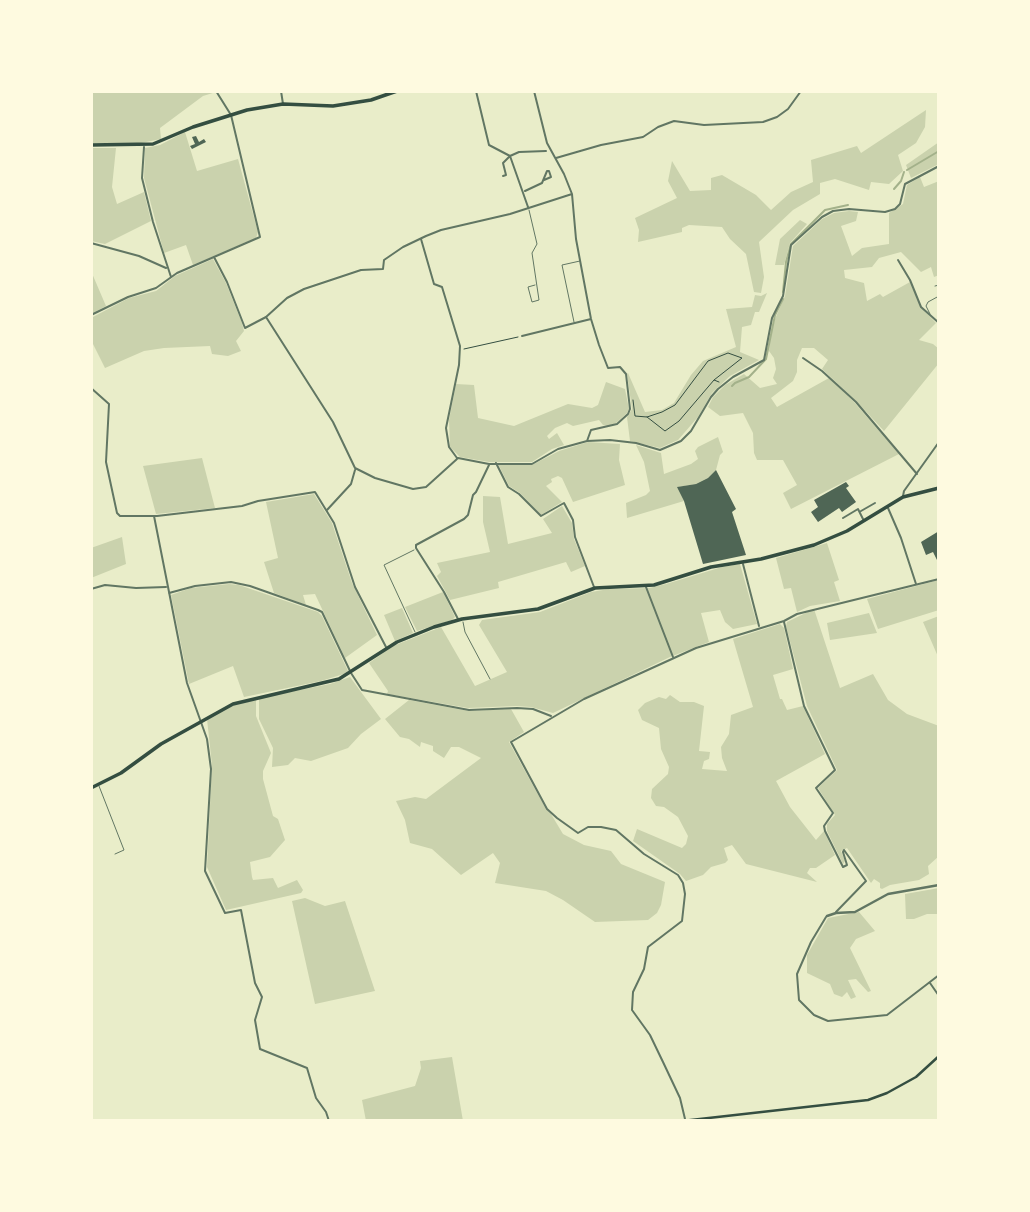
<!DOCTYPE html>
<html>
<head>
<meta charset="utf-8">
<style>
	body { margin:0 }
	#map { position:relative; width:1030px; height:1212px; overflow:hidden; background:#e9edc9; font-family:"Crimson Pro",serif }
	canvas { display:block }
	.frame { position:absolute; inset:0; border:93px solid #fefae0; pointer-events:none }
</style>
</head>
<body>
<div id="map">
<canvas width="1030" height="1212"></canvas>
<div class="frame"></div>
</div>
<script>
const ctx = document.querySelector('canvas').getContext('2d');
ctx.lineJoin = 'round';
function fillPath(path, color) { ctx.fillStyle = color; ctx.fill(path, 'evenodd'); }
const poly = rows => new Path2D(rows.map(r => 'M' + r).join(''));
function strokePath(path, color, width, dash) { ctx.strokeStyle = color; ctx.lineWidth = width; ctx.lineCap = dash ? 'butt' : 'round'; ctx.setLineDash(dash || []); ctx.stroke(path); }
fillPath(poly([
	[91,91,216,91,216,92,203,96,160,128,161,139,136,144,91,143],
	[926,110,925,127,916,143,898,155,903,171,889,184,871,182,869,190,835,179,820,183,820,194,793,210,759,242,764,277,761,293,754,292,746,254,730,239,722,227,689,225,682,228,682,232,638,242,639,230,635,218,677,198,668,181,672,161,690,191,711,190,711,178,722,175,756,195,771,210,791,192,813,182,811,160,857,146,861,153],
	[185,132,197,171,238,159,258,232,256,238,193,265,186,245,164,253,144,178,145,148,160,145],
	[939,142,939,164,911,178,906,165],
	[91,148,116,148,112,187,117,204,144,192,151,221,105,244,91,241],
	[920,177,924,187,939,181,939,275,934,277,931,267,921,272,901,252,879,258,872,267,844,270,845,278,864,283,867,301,880,294,883,297,910,282,920,306,936,323,919,340,933,344,939,349,939,363,884,431,856,401,822,369,828,360,814,348,802,348,797,360,797,372,793,381,771,398,777,407,829,378,854,402,899,454,791,509,783,493,797,485,783,460,757,460,754,453,753,433,743,413,720,416,708,407,713,397,725,385,744,374,760,388,777,384,773,378,776,369,774,358,769,351,770,339,775,319,785,296,793,246,822,219,834,213,849,211,858,212,856,221,841,226,852,256,862,248,889,244,889,213,903,204,907,185],
	[800,220,807,224,790,243,784,265,775,265,780,239],
	[213,259,226,283,242,323,244,331,236,341,241,351,228,356,212,354,210,346,164,348,144,351,105,368,91,340,91,318,129,298,156,291,175,276],
	[91,271,106,306,91,314],
	[767,293,759,312,755,312,751,325,742,327,740,352,759,360,730,376,712,393,698,417,678,440,660,448,630,441,627,417,632,409,627,374,628,373,645,412,662,410,674,403,691,375,703,361,736,347,726,309,752,307,755,295,761,296],
	[606,382,625,389,629,409,627,413,616,423,608,426,603,425,599,420,573,426,567,423,555,428,547,436,549,439,557,433,564,445,552,449,532,462,489,462,460,457,450,447,449,420,456,384,474,385,478,418,514,426,568,404,592,408,598,405],
	[718,437,723,452,720,455,716,470,708,478,696,484,678,487,684,501,627,518,626,503,646,495,650,491,644,462,636,445,661,453,664,474,691,464,698,459,695,451,698,447],
	[588,442,620,444,619,460,625,485,573,502,562,478,558,476,551,479,552,482,546,486,562,502,541,515,520,493,509,486,498,464,532,465,559,451],
	[202,458,215,508,156,514,143,466],
	[314,494,332,523,352,583,377,635,345,658,315,594,303,595,306,605,274,593,264,562,278,558,266,502],
	[483,496,500,497,508,544,552,533,543,519,562,506,572,523,574,539,585,566,571,572,566,562,498,582,499,588,450,600,437,576,441,572,437,563,490,552,483,522],
	[122,537,126,564,91,578,91,548],
	[827,543,839,580,834,582,840,601,810,606,797,612,791,588,784,589,776,558],
	[740,564,757,624,733,629,725,622,720,610,701,613,709,642,670,657,553,713,531,707,516,706,468,708,387,694,388,691,369,663,393,646,441,627,475,686,507,672,479,625,482,620,540,612,591,592,609,589,649,588,666,584,722,567],
	[939,580,939,610,878,629,867,599],
	[229,584,239,585,318,612,322,616,348,671,347,673,321,681,244,697,233,666,189,684,171,595,191,588],
	[443,592,455,617,452,620,417,631,405,607],
	[402,608,413,633,395,641,384,615],
	[814,609,840,688,873,674,888,700,907,714,939,726,939,856,928,866,929,874,919,880,890,885,882,889,880,888,880,883,874,879,871,883,847,848,841,851,845,861,843,864,827,831,827,824,835,815,818,788,837,770,807,706,786,626,787,622],
	[869,613,877,633,830,640,827,623],
	[939,616,939,659,923,622],
	[780,624,784,628,793,669,773,675,780,699,782,699,787,710,803,706,825,754,776,781,790,807,816,840,824,831,835,855,816,868,810,868,807,873,817,882,746,864,732,845,724,848,728,860,725,863,711,867,703,875,686,881,680,874,633,841,637,829,682,848,686,844,688,836,678,817,664,807,656,806,651,798,652,789,668,774,669,767,661,749,659,728,642,720,638,710,645,703,659,697,666,699,670,695,680,702,694,702,704,706,699,751,710,752,709,759,704,761,702,769,727,771,722,758,721,747,729,734,731,715,753,707,733,639],
	[350,677,381,719,361,734,348,748,311,761,295,758,288,765,272,767,273,748,259,719,259,698,330,684],
	[256,700,256,716,271,753,263,771,263,779,273,816,278,819,285,840,270,857,250,862,252,877,253,880,273,878,278,888,297,880,303,890,301,893,226,910,207,867,212,765,207,719,233,705],
	[409,700,469,711,511,709,524,732,509,742,546,809,551,814,563,834,584,845,611,851,621,864,665,882,661,905,657,913,648,920,595,922,563,900,546,891,495,883,500,863,493,853,461,875,432,849,410,843,405,820,396,801,415,797,426,799,481,758,459,747,451,747,444,758,433,751,433,746,421,742,420,747,409,739,400,737,385,719],
	[939,888,939,914,927,914,914,919,906,919,905,894],
	[305,898,325,906,345,901,375,991,315,1004,292,901],
	[859,912,875,931,856,939,850,948,871,991,868,992,856,979,848,980,856,997,851,999,847,992,842,997,834,994,830,984,807,973,807,955,828,918],
	[452,1057,463,1121,366,1121,362,1100,415,1086,421,1068,420,1061]
]), '#cad2ad');
strokePath(poly([
	[907,170,939,151],
	[894,189,901,181,904,172],
	[783,292,786,262,791,244,825,210,848,205],
	[732,386,735,383,749,377,766,359,775,315,783,299]
]), '#a3b18a', 2);
fillPath(poly([
	[196,136,199,142,204,139,206,142,192,149,190,146,195,144,192,137],
	[716,470,736,509,732,512,746,555,703,564,684,501,677,487,696,484,708,478],
	[846,482,849,486,846,488,856,502,842,512,839,508,818,522,811,512,818,507,814,500],
	[939,531,939,564,933,552,926,555,921,542]
]), '#4f6655');
strokePath(poly([
	[464,349,518,337],
	[633,400,635,416,647,417,662,412,675,405,708,361,728,353,742,358,714,380],
	[647,417,665,431,679,421,714,380,719,382]
]), '#344e41', 1);
strokePath(poly([
	[529,210,537,244,532,253,539,300,532,302,528,287,535,285],
	[935,286,939,285],
	[930,314,926,306,928,302,939,296],
	[574,322,562,265,580,261],
	[414,550,384,565,415,632],
	[463,622,465,632,490,679],
	[99,786,124,850,115,854]
]), '#617663', 1);
strokePath(poly([
	[281,91,283,104],
	[476,91,489,145,510,156,528,207],
	[534,91,547,143,564,174,572,194,576,239,591,319,599,345,608,368,620,367,626,374,630,409,628,414,617,424,591,430,587,441],
	[144,147,142,178,153,222,171,277],
	[556,158,601,145,643,137,658,127,674,121,704,125,763,122,777,117,788,109,801,91],
	[503,176,506,175,503,163,510,156,519,152,546,151],
	[525,191,542,183,547,171,549,171,551,177,544,180],
	[421,239,434,284,442,287,460,346,459,365,446,428,449,447,457,458],
	[91,243,139,256,166,268],
	[214,257,227,282,245,328,266,317,287,298,304,289,361,270,383,269,384,260,403,247,426,236,441,230,510,214,572,194],
	[898,260,910,280,921,307,939,323],
	[91,315,128,297,156,288,177,273,260,237,231,115,216,91],
	[266,317,333,422,355,468,375,478,413,489,426,487,457,459],
	[522,336,591,319],
	[803,358,822,371,856,402,917,474],
	[91,388,109,404,106,462,117,513,120,516,157,516,242,506,258,501,315,492,334,523,355,587,386,647],
	[458,458,489,464,532,464,558,449,587,441,610,440,636,443,660,450,681,441,691,431,711,397,718,389,733,377,764,360,772,318,783,296,791,245,822,217,833,211,849,209,885,212,895,209,900,204,905,184,939,166],
	[496,463,508,487,519,494,541,516,564,503,573,520,575,537,594,587],
	[903,496,904,491,939,442],
	[888,508,901,538,916,584],
	[327,510,351,484,355,470],
	[861,511,875,503],
	[154,516,187,683,207,739,211,769,205,871,225,913,241,910,255,983,262,997,255,1020,260,1049,307,1068,316,1098,326,1112,329,1121],
	[843,518,858,509,864,521],
	[743,564,759,626],
	[646,587,673,657],
	[91,589,105,585,136,588,166,587],
	[169,593,195,586,231,582,250,586,318,610,322,612,351,673,362,690,469,710,517,708,533,709,551,716],
	[458,619,444,592,416,548,416,545,464,519,468,515,473,495,476,492,489,465],
	[784,622,804,706,835,770,816,788,833,813,824,826,825,831,843,867,847,865,843,852,844,850,866,881,836,912],
	[826,917,811,942,797,974,799,1000,814,1015,828,1021,887,1015,939,975],
	[930,983,939,996],
	[685,1119,680,1098,663,1062,650,1035,632,1010,633,992,644,969,648,947,682,921,685,894,683,883,678,875,644,854,616,830,601,827,588,827,578,833,557,818,547,809,511,742,584,699,696,648,784,621,797,614,939,579]
]), '#617663', 2);
strokePath(poly([
	[827,916,836,913,855,912,888,894,939,885]
]), '#617663', 2.5);
strokePath(poly([
	[682,1121,868,1100,887,1093,916,1077,939,1056]
]), '#344e41', 2.5);
strokePath(poly([
	[91,145,153,144,193,127,247,110,283,104,333,106,371,100,397,91],
	[91,788,121,773,161,744,233,704,339,679,397,642,434,627,462,619,538,609,595,588,654,585,711,567,761,559,814,545,847,531,903,497,939,488]
]), '#344e41', 3.5);
</script>
</body>
</html>
